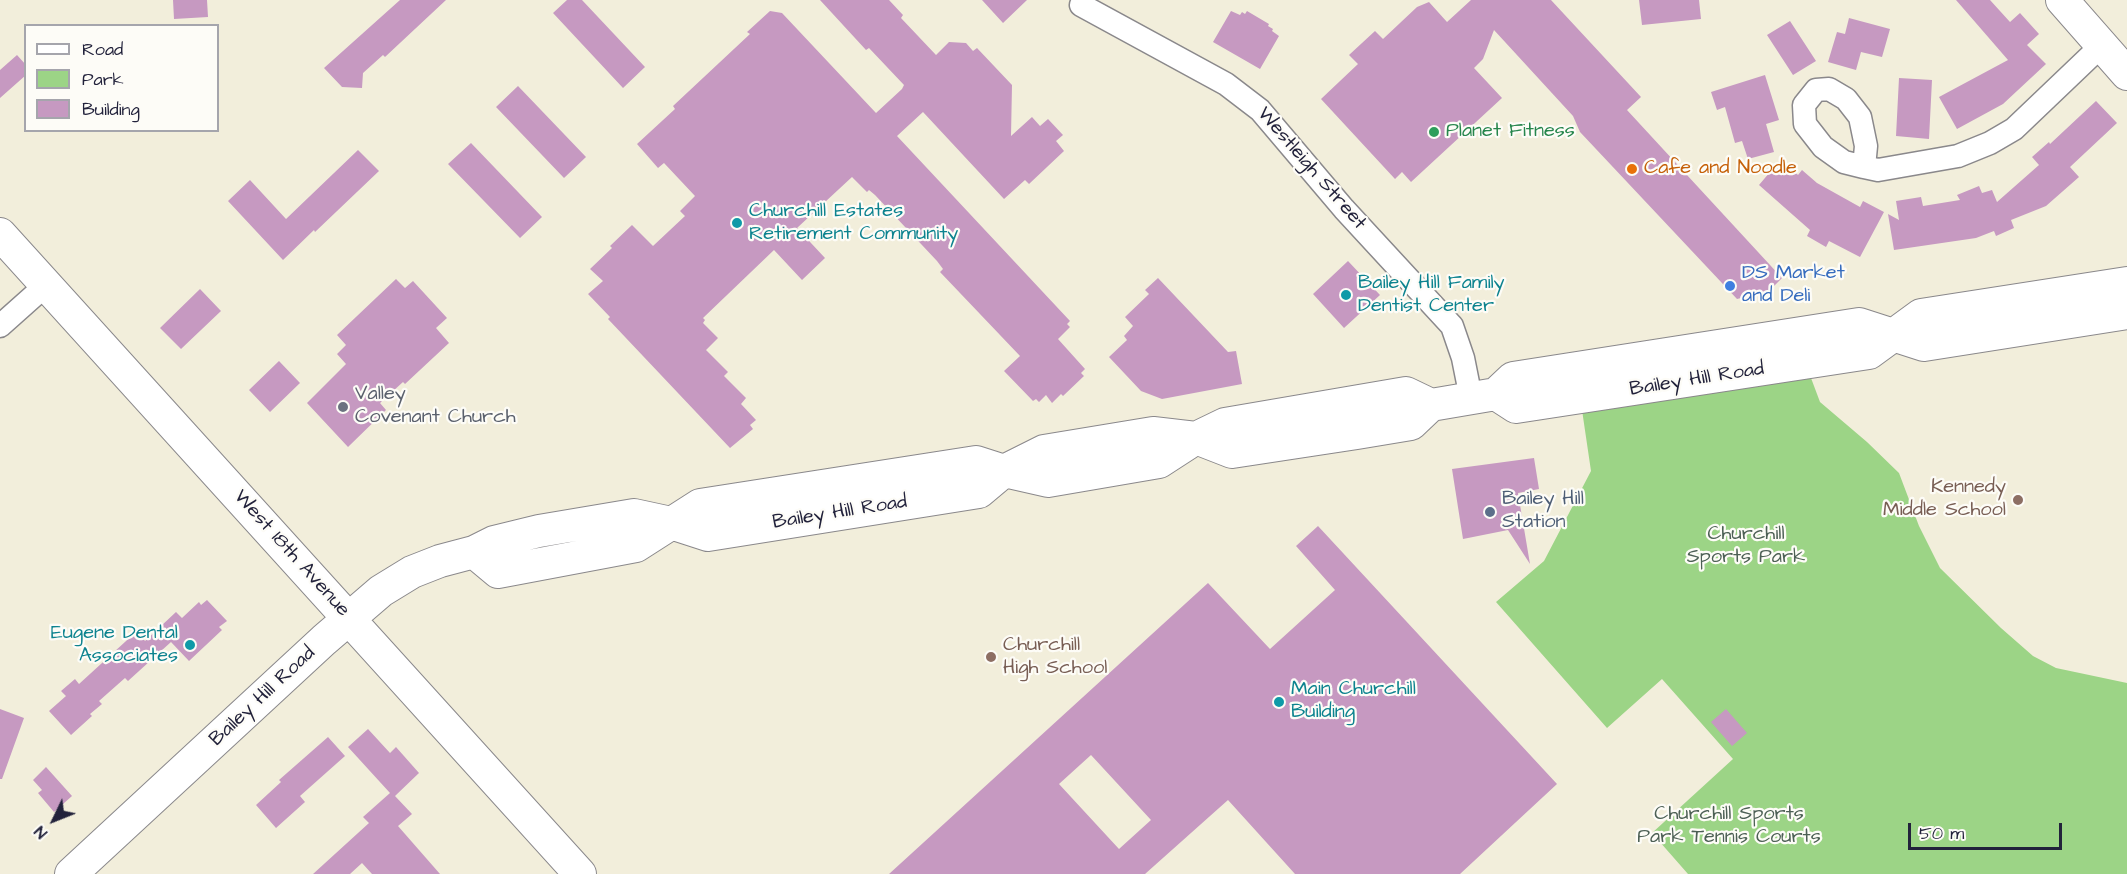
<!DOCTYPE html>
<html>
<head>
<meta charset="utf-8">
<style>
	body { margin:0 }
	#map { position:relative; width:2127px; height:874px; overflow:hidden; background:#f2eedb; font-family:"Architects Daughter",sans-serif }
	canvas { display:block }
	.legend { position:absolute; left:24px; top:24px; width:195px; height:108px; box-sizing:border-box; background:#fdfcf7; border:2px solid #a5a5ac; margin:0; padding:8px 10px; list-style:none; font-size:18px; color:#22223b }
	.legend li { display:flex; align-items:center; gap:12px; height:30px }
	.legend b { width:30px; border:2px solid #a5a5ac }
	.north { position:absolute; left:24px; top:790px; width:60px; height:60px; -webkit-text-stroke:4px #fdfcf7; paint-order:stroke; rotate:227deg; font-size:16px; font-weight:700; line-height:24px; text-align:center; color:#22223b }
	.north::after { content:''; display:block; margin:auto; width:21px; height:27px; background:#22223b; clip-path:polygon(50% 0,100% 100%,50% 72%,0 100%) }
	.scale { position:absolute; left:1908px; top:823px; width:154px; height:27px; box-sizing:border-box; border:3px solid #22223b; border-top:0; padding-left:8px; font-size:18px; line-height:21px; white-space:nowrap; color:#22223b; -webkit-text-stroke:4px #fdfcf7; paint-order:stroke }
</style>
</head>
<body>
<div id="map">
<canvas width="2127" height="874"></canvas>
<ul class="legend">
<li><b style="height:8px;background:#fff"></b>Road</li>
<li><b style="height:16px;background:#9cd486"></b>Park</li>
<li><b style="height:16px;background:#c699c1"></b>Building</li>
</ul>
<div class="north">N</div>
<div class="scale">50 m</div>
</div>
<script>
const ctx = document.querySelector('canvas').getContext('2d');
ctx.lineJoin = 'round';
function fillPath(path, color) { ctx.fillStyle = color; ctx.fill(path, 'evenodd'); }
const poly = rows => new Path2D(rows.map(r => 'M' + r).join(''));
function strokePath(path, color, width, dash) { ctx.strokeStyle = color; ctx.lineWidth = width; ctx.lineCap = dash ? 'butt' : 'round'; ctx.setLineDash(dash || []); ctx.stroke(path); }
function write(font, color, halo, rows, align = 'center') {
  ctx.font = font + ' "Architects Daughter",sans-serif'; ctx.lineWidth = 4.5; ctx.setLineDash([]); ctx.textBaseline = 'middle'; ctx.strokeStyle = halo; ctx.fillStyle = color; for (const [text, x, y, turn = 0] of rows) {
    ctx.save(); ctx.translate(x, y); ctx.rotate((+turn || 0) * Math.PI / 180); ctx.textAlign = isNaN(turn) ? turn : align; if (halo) ctx.strokeText(text, 0, 0); ctx.fillText(text, 0, 0); ctx.restore();
  }
}
fillPath(poly([
	[1811,378,1820,402,1867,442,1899,473,1919,526,1940,568,2001,628,2033,656,2056,668,2127,683,2127,874,1688,874,1652,833,1733,759,1662,679,1607,728,1496,602,1544,561,1591,471,1582,410]
]), '#9cd486');
fillPath(poly([
	[173,0,207,0,208,17,174,19],
	[400,0,446,0,385,57,383,55,363,73,362,88,342,87,324,68],
	[567,0,582,0,645,67,623,88,553,13],
	[820,0,889,0,903,15,901,18,936,55,949,42,966,43,973,51,977,48,1012,85,1011,136,1032,117,1040,126,1048,119,1063,135,1056,141,1064,151,1029,184,1025,180,1004,199,923,112,897,136,1070,321,1067,324,1070,327,1058,339,1085,369,1081,373,1084,376,1063,396,1061,394,1052,403,1046,395,1039,402,1036,399,1033,401,1004,371,1020,356,940,272,943,269,937,261,875,195,869,190,867,192,852,177,797,228,825,258,802,280,774,250,703,318,705,320,703,323,718,338,706,350,728,372,724,376,746,398,741,404,756,420,750,425,753,429,730,448,608,319,610,317,588,294,603,281,590,269,612,248,610,246,632,225,653,246,685,216,680,211,695,196,664,163,658,168,637,144,675,109,673,106,750,34,747,32,770,11,782,13,876,113,902,89,904,85,869,48,866,50],
	[982,0,1027,0,1003,23],
	[1471,0,1551,0,1641,97,1627,110,1782,278,1769,291,1737,299,1580,132,1573,116,1494,30,1483,59,1474,68,1502,98,1411,182,1402,172,1395,179,1321,99,1358,64,1349,55,1375,31,1383,39,1417,7,1429,2,1447,22],
	[1639,0,1699,0,1701,19,1642,25],
	[1956,0,1990,0,2010,22,2020,13,2039,34,2027,45,2046,64,2003,104,1957,129,1939,97,2008,60],
	[1231,11,1240,15,1242,12,1245,14,1247,11,1269,24,1268,26,1273,29,1272,31,1279,36,1260,69,1213,42],
	[1849,18,1890,29,1882,57,1861,52,1856,70,1828,62,1837,32,1845,34],
	[1790,21,1816,61,1793,75,1767,35],
	[17,55,26,65,26,75,0,98,0,70],
	[1765,75,1779,120,1766,124,1774,152,1748,159,1742,141,1735,143,1725,107,1717,110,1711,92],
	[1899,78,1932,80,1929,139,1896,136],
	[518,86,586,157,564,178,496,107],
	[2096,101,2117,123,2070,167,2079,177,2046,206,2011,220,2014,228,1996,236,1994,231,1976,238,1894,250,1888,214,1899,220,1896,201,1921,197,1923,206,1960,200,1957,195,1979,186,1982,193,1992,190,1997,202,2039,165,2032,157,2049,142,2050,144],
	[471,143,542,217,520,238,448,164],
	[358,150,379,171,315,232,314,230,283,260,228,201,250,180,286,219],
	[1781,159,1798,175,1802,170,1817,183,1860,207,1863,201,1884,212,1860,257,1829,241,1826,247,1807,236,1810,230,1759,185],
	[1348,261,1380,295,1344,328,1313,294],
	[1158,278,1228,352,1236,351,1242,384,1162,399,1141,391,1109,357,1127,340,1124,336,1133,326,1125,317,1149,294,1145,290],
	[396,279,405,288,413,281,447,318,436,328,449,343,405,384,403,382,380,403,386,410,348,447,307,403,346,364,337,354,346,345,337,335],
	[200,289,221,311,181,349,160,328],
	[279,361,300,383,270,412,249,390],
	[1534,458,1539,489,1518,493,1530,564,1508,530,1463,539,1452,469],
	[1318,526,1557,784,1460,874,1295,874,1228,800,1145,874,889,874,1208,583,1270,649,1335,590,1296,546],
	[1091,755,1151,820,1119,849,1059,784],
	[207,600,227,621,219,627,222,630,189,661,171,642,128,681,125,678,99,701,102,704,90,714,92,716,71,735,49,711,66,696,61,691,75,679,79,684,137,631,145,641,176,612,182,618,199,602,201,605],
	[0,709,24,718,2,779,0,779],
	[1726,709,1747,733,1732,746,1711,722],
	[368,729,390,753,396,747,419,773,395,796,412,814,398,826,440,874,372,874,362,863,350,874,313,874,369,823,363,817,390,793,348,747],
	[328,737,345,756,300,796,305,802,276,828,256,805,281,782,279,780],
	[46,767,72,796,54,812,38,793,42,790,33,780]
]), '#c699c1');
const street = poly([
	[1081,5,1226,84,1260,110,1344,209,1452,326,1463,358,1471,398],
	[1864,167,1866,146,1860,117,1846,99,1829,89,1816,90,1804,105,1805,124,1823,147,1844,162,1864,167,1878,170,1958,156,1990,143,2014,129,2101,46],
	[0,326,46,285]
]);
const secondary = poly([
	[2062,0,2127,74],
	[0,234,580,874],
	[1496,394,1516,407,1869,353,1921,315,2127,283],
	[474,552,498,572,636,546,700,505,976,462,1004,471,1048,481,1159,462,1196,438,1225,424,1406,393,1431,405],
	[71,874,324,640,381,591,412,572,440,561,474,552,494,542,539,531,634,515,671,523,708,535,979,492,1004,471,1044,451,1153,433,1196,438,1232,452,1357,433,1411,424,1431,405,1496,394,1513,378,1859,324,1924,345,2127,313]
]);
strokePath(street, '#8a888b', 25);
strokePath(secondary, '#8a888b', 34);
strokePath(street, '#fff', 22);
strokePath(secondary, '#fff', 32);
for (const [x, y, r, color] of [
	[1434,132,6,"#2e9e5b"],
	[1632,169,6,"#e8710a"],
	[737,223,6,"#0f9aa8"],
	[1730,286,6,"#3f7fe0"],
	[1346,295,6,"#0f9aa8"],
	[343,407,6,"#6b7280"],
	[2018,500,6,"#8d6e63"],
	[1490,512,6,"#5c6f8a"],
	[190,645,6,"#0f9aa8"],
	[991,657,6,"#8d6e63"],
	[1279,702,6,"#0f9aa8"]
]) { const dot = new Path2D(); dot.arc(x, y, r, 0, 2 * Math.PI); ctx.fillStyle = color; ctx.fill(dot); strokePath(dot, '#fdfcf7', 2); }
write('20px', '#27864d', '#fdfcf7', [
	["Planet Fitness",1446,132]
], 'left');
write('20px', '#22223b', '#fdfcf7', [
	["Westleigh Street",1311,169,49],
	["Bailey Hill Road",1697,380,-9],
	["Bailey Hill Road",840,513,-9],
	["West 18th Avenue",291,554,48],
	["Bailey Hill Road",263,697,-43]
]);
write('20px', '#c56008', '#fdfcf7', [
	["Cafe and Noodle",1644,169]
], 'left');
write('20px', '#0d838f', '#fdfcf7', [
	["Churchill Estates",749,212],
	["Retirement Community",749,235],
	["Bailey Hill Family",1358,284],
	["Dentist Center",1358,307],
	["Eugene Dental",178,634,"right"],
	["Associates",178,657,"right"],
	["Main Churchill",1291,690],
	["Building",1291,713]
], 'left');
write('20px', '#366cbe', '#fdfcf7', [
	["DS Market",1742,274],
	["and Deli",1742,297]
], 'left');
write('20px', '#5b616d', '#fdfcf7', [
	["Valley",355,395],
	["Covenant Church",355,418]
], 'left');
write('20px', '#785e54', '#fdfcf7', [
	["Kennedy",2006,488],
	["Middle School",2006,511],
	["Churchill",1003,646,"left"],
	["High School",1003,669,"left"]
], 'right');
write('20px', '#4e5e75', '#fdfcf7', [
	["Bailey Hill",1502,500],
	["Station",1502,523]
], 'left');
write('20px', '#4d6055', '#fdfcf7', [
	["Churchill",1746,535],
	["Sports Park",1746,558],
	["Churchill Sports",1729,815],
	["Park Tennis Courts",1729,838]
]);
</script>
</body>
</html>
